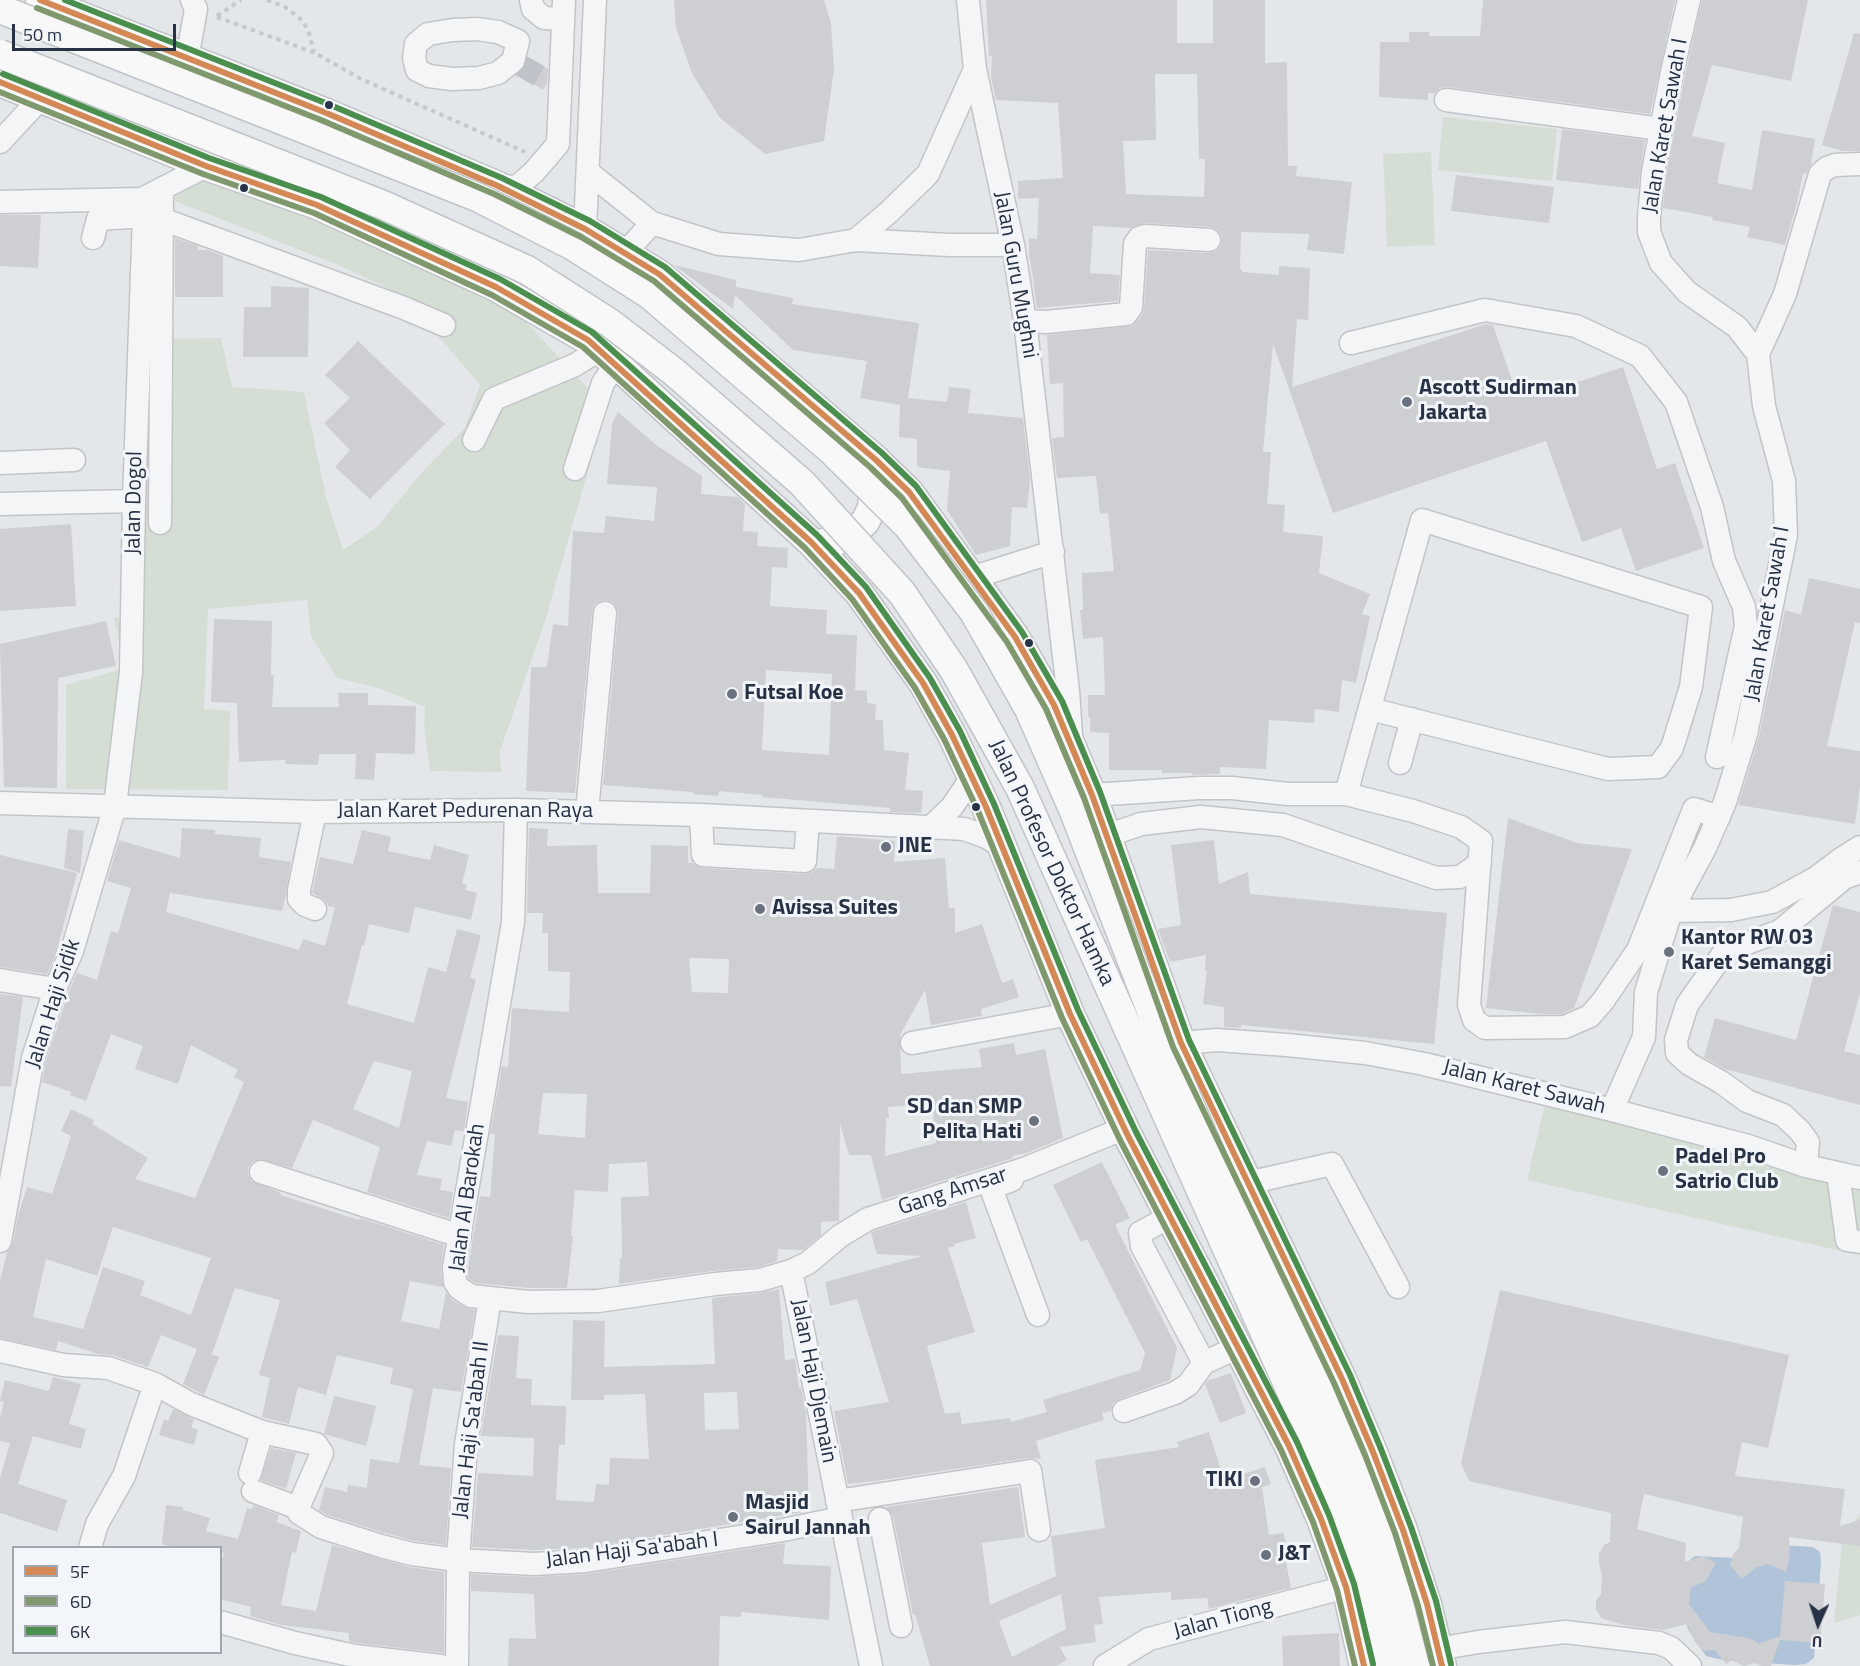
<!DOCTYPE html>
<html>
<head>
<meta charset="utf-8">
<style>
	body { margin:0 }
	#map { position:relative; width:1860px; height:1666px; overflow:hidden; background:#e4e7ea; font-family:"Titillium Web",sans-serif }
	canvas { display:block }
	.legend { position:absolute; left:12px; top:1546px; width:210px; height:108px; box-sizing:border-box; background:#f2f5f9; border:2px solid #a1a7b1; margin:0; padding:8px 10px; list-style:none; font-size:18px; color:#283246 }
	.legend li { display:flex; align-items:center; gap:12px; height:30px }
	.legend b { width:30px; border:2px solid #a1a7b1 }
	.north { position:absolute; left:1788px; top:1594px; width:60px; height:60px; -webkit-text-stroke:4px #f2f5f9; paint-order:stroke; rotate:183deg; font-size:16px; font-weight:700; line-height:24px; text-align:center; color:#283246 }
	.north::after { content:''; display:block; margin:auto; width:21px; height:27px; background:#283246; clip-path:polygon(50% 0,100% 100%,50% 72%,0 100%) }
	.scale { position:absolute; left:12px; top:24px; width:164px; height:27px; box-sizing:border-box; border:3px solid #283246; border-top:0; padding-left:8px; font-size:18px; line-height:21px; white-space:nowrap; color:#283246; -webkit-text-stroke:4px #f2f5f9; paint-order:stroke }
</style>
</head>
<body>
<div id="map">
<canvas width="1860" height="1666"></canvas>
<ul class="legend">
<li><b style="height:8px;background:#d48855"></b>5F</li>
<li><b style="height:8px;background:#7f986e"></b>6D</li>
<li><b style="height:8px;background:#4a8f4e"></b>6K</li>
</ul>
<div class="north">U</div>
<div class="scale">50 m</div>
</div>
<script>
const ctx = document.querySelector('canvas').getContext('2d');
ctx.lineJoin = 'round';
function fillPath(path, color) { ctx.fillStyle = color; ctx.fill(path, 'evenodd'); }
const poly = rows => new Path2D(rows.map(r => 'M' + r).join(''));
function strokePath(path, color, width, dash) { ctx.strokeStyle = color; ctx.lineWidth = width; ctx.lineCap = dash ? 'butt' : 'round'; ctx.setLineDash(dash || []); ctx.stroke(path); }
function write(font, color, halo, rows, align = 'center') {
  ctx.font = font + ' "Titillium Web",sans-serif'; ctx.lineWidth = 6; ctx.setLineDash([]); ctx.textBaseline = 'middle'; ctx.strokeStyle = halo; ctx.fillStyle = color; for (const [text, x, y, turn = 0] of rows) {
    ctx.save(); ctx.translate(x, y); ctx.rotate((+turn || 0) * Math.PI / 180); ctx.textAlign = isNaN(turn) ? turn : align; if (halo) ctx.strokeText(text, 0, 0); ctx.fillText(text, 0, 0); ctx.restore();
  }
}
fillPath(poly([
	[1443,117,1557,129,1552,181,1438,170],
	[1431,152,1435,245,1387,247,1383,154],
	[204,175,491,284,606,408,545,621,500,751,501,772,430,771,424,726,425,707,379,688,337,678,311,636,307,600,208,609,204,709,230,711,228,790,66,789,66,685,126,668,114,618,135,616,150,339,221,338,232,387,304,392,326,497,343,550,378,526,423,471,465,428,480,385,403,295,336,264,172,200],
	[1546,1100,1860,1187,1860,1255,1527,1180],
	[1860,1515,1860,1615,1834,1623,1842,1542,1850,1526]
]), '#d4ded4');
fillPath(poly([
	[1753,1543,1813,1547,1820,1552,1821,1562,1814,1658,1806,1664,1794,1665,1723,1660,1706,1656,1689,1631,1686,1623,1690,1560,1695,1556,1735,1558]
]), '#b0c3d8');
fillPath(poly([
	[674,0,824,0,831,24,834,69,824,141,765,154,720,118,692,73,676,28],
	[986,0,1177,0,1177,43,1213,43,1213,0,1265,0,1265,63,1287,62,1288,166,1297,166,1296,176,1352,182,1344,254,1307,250,1309,234,1241,232,1240,269,1242,270,1242,272,1279,275,1279,266,1310,268,1308,320,1297,319,1292,387,1486,324,1493,325,1516,392,1551,380,1554,390,1623,367,1657,469,1675,463,1704,548,1636,571,1621,528,1582,542,1546,441,1333,513,1273,344,1263,452,1271,452,1267,504,1285,505,1283,532,1323,536,1319,573,1370,594,1362,614,1370,616,1356,683,1342,680,1339,712,1315,709,1314,723,1269,720,1266,769,1220,767,1220,774,1192,775,1192,773,1162,773,1162,770,1109,770,1109,733,1090,732,1090,717,1088,717,1088,695,1105,695,1103,637,1083,639,1080,610,1083,610,1082,573,1114,571,1108,513,1100,514,1096,476,1057,478,1052,438,1064,437,1063,383,1050,384,1047,335,1132,326,1142,315,1144,308,1148,250,1209,253,1214,252,1220,248,1222,240,1221,235,1217,229,1210,227,1146,223,1131,228,1093,226,1090,273,1120,275,1118,301,1037,308,1030,258,1029,258,1029,238,1037,239,1039,198,1018,199,1018,181,1063,178,1058,103,996,100,991,77,992,56,989,56],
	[1155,74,1197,74,1199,159,1205,159,1204,197,1126,194,1123,141,1156,140],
	[1483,0,1675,0,1650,114,1448,87,1440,88,1435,93,1428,93,1428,100,1379,97,1380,42,1409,42,1409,32,1429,32,1429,36,1480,36],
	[1702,0,1808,0,1791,81,1712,65,1692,136,1725,143,1717,183,1752,190,1762,130,1815,139,1811,164,1806,174,1803,173,1797,203,1785,245,1747,237,1750,227,1712,220,1713,217,1663,208,1666,174,1685,75],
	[1854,33,1860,34,1860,151,1843,151,1822,145],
	[528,57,548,69,547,83,543,90,518,74,526,65],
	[1562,129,1645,140,1638,189,1556,180],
	[1456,175,1554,187,1549,223,1451,211],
	[0,215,41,215,38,268,0,266],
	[175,238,198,246,198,250,208,250,223,256,223,297,175,297],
	[674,265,736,280,736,287,793,298,792,304,919,323,908,398,947,402,949,387,971,389,968,413,1023,418,1030,479,1027,508,1012,507,1010,546,976,555,947,510,950,471,917,467,917,439,899,437,900,405,860,398,867,361,793,350,735,295,733,309],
	[271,286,309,288,308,357,243,357,244,307,271,307],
	[358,341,445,424,370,499,335,467,350,450,324,423,350,398,325,375],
	[618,412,655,444,702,476,701,494,737,497,745,504,743,531,758,532,757,546,788,548,787,568,772,567,770,606,827,610,826,634,857,635,855,690,867,691,867,703,876,704,875,720,883,720,884,750,909,753,905,790,923,791,921,813,890,812,890,808,762,797,762,795,719,791,718,796,693,794,693,792,603,785,618,614,617,608,613,602,606,600,600,601,594,605,592,612,575,793,526,791,531,667,547,667,553,624,568,626,573,531,604,533,606,516,654,521,657,487,607,484,612,424],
	[766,670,832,674,829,755,762,750],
	[71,524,76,606,0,611,0,529],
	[1809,578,1860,589,1860,623,1855,622,1827,746,1860,751,1860,787,1855,824,1738,805,1759,737,1785,610,1801,615],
	[214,619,272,621,271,675,274,675,272,707,339,707,338,693,368,693,368,705,416,706,415,754,376,753,374,780,355,779,356,754,319,754,318,765,285,764,285,760,239,762,237,703,211,702],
	[106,621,116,666,58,678,57,788,4,787,0,644],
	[1508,818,1577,843,1632,849,1574,1008,1562,1014,1541,1014,1486,1008],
	[182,828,215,830,215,834,261,838,259,857,291,862,285,899,282,911,170,893,166,912,299,950,303,939,325,946,335,907,328,906,325,900,312,893,320,857,353,864,362,830,391,837,388,851,430,860,434,845,469,855,462,884,467,885,465,890,477,893,471,920,415,907,409,933,369,924,364,946,362,945,347,1004,414,1023,428,967,446,972,457,929,481,935,470,978,476,979,446,1098,468,1102,464,1131,455,1130,451,1146,427,1141,417,1175,442,1179,440,1190,453,1192,449,1218,367,1192,380,1147,313,1120,292,1168,259,1159,252,1162,248,1168,248,1174,251,1181,281,1193,280,1195,359,1220,360,1218,444,1245,441,1268,443,1287,410,1281,401,1321,439,1329,446,1292,451,1299,464,1307,475,1310,461,1392,433,1388,419,1465,451,1468,446,1545,415,1541,385,1533,327,1515,319,1510,325,1487,347,1492,348,1485,367,1488,370,1459,399,1463,413,1389,390,1384,393,1368,337,1355,326,1395,298,1387,289,1424,262,1417,270,1378,259,1375,280,1300,235,1288,212,1354,211,1354,219,1357,204,1395,183,1384,197,1349,161,1335,148,1367,112,1355,98,1354,58,1341,56,1350,0,1338,0,1281,7,1252,13,1243,18,1216,27,1187,52,1194,71,1136,61,1131,71,1109,94,1120,92,1124,148,1158,135,1179,195,1198,244,1082,234,1077,238,1070,191,1045,178,1084,135,1069,143,1046,111,1034,86,1101,70,1095,71,1092,42,1082,46,1061,68,994,77,973,97,980,111,931,118,933,131,888,107,881,119,840,180,858],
	[374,1061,412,1071,399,1128,353,1109],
	[113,1227,211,1258,191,1315,140,1295,145,1281,103,1267,83,1329,33,1317,46,1259,97,1276],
	[529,828,548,829,547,846,597,845,598,893,650,893,651,845,688,846,688,863,692,863,702,868,804,874,811,873,817,868,834,869,837,836,895,841,894,862,945,858,949,908,955,908,955,933,982,924,1002,983,1013,979,1019,997,981,1009,982,1016,931,1025,925,990,900,1035,901,1074,982,1067,979,1049,1014,1043,1016,1055,1045,1049,1063,1138,1027,1153,1012,1156,1013,1158,882,1200,871,1155,849,1155,840,1124,839,1221,821,1222,821,1235,803,1250,778,1249,777,1261,758,1267,713,1271,619,1284,620,1258,622,1258,621,1197,649,1196,647,1162,609,1164,608,1192,575,1190,571,1236,573,1237,567,1288,529,1288,476,1283,468,1278,468,1268,480,1196,490,1197,495,1134,490,1134,502,1066,508,1067,512,1008,569,1012,570,972,548,971,548,933,542,933,543,913,527,913],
	[689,958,729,959,728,993,692,992],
	[543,1093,587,1094,585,1138,538,1134],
	[932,1103,936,1143,885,1156,886,1118,889,1118,888,1107],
	[68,829,84,831,80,873,64,868],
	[1214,840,1219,884,1248,872,1250,894,1447,913,1434,1044,1241,1025,1241,1028,1224,1027,1224,1007,1203,1004,1207,970,1205,970,1206,955,1170,962,1158,929,1181,925,1171,845],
	[0,855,77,873,56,954,47,974,0,967],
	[1833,905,1860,912,1860,993,1844,1051,1860,1055,1860,1105,1725,1069,1704,1057,1715,1018,1796,1040],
	[0,994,23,997,11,1087,0,1086],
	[1102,1162,1130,1218,1115,1225,1177,1348,1170,1380,1119,1399,1113,1403,1111,1411,1102,1413,1104,1420,1036,1441,1041,1459,1028,1458,875,1481,848,1484,834,1411,889,1402,857,1299,830,1306,825,1282,922,1256,877,1254,871,1233,874,1231,966,1202,976,1238,954,1244,955,1246,948,1248,975,1332,927,1346,945,1414,960,1412,962,1424,1010,1418,1011,1422,1047,1412,1043,1400,1140,1370,1145,1353,1087,1239,1081,1242,1053,1185],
	[779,1289,785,1360,795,1359,799,1388,801,1388,806,1413,809,1511,585,1548,534,1550,472,1547,478,1473,533,1476,534,1438,481,1436,498,1335,519,1336,516,1378,532,1379,531,1405,566,1406,565,1445,559,1445,556,1500,594,1502,596,1484,609,1485,610,1458,649,1459,645,1394,604,1395,604,1400,571,1400,573,1320,605,1321,604,1367,715,1364,712,1298,761,1293],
	[737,1392,739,1429,705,1430,704,1393],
	[1500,1290,1789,1355,1768,1448,1742,1442,1735,1476,1845,1489,1840,1526,1860,1520,1860,1546,1789,1537,1790,1556,1786,1572,1768,1564,1755,1568,1742,1579,1730,1565,1734,1553,1739,1548,1743,1517,1644,1494,1637,1529,1686,1543,1685,1562,1703,1556,1716,1563,1705,1582,1691,1587,1689,1604,1710,1632,1747,1638,1758,1642,1758,1644,1780,1636,1785,1581,1825,1584,1820,1643,1780,1640,1771,1666,1761,1666,1755,1663,1744,1666,1732,1660,1726,1664,1715,1650,1705,1651,1699,1647,1694,1640,1687,1624,1663,1630,1623,1625,1601,1618,1596,1609,1596,1600,1601,1594,1602,1575,1599,1564,1599,1554,1604,1545,1610,1542,1611,1513,1469,1481,1461,1463],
	[1231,1373,1246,1413,1220,1423,1205,1384,1207,1381],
	[53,1377,81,1384,69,1424,86,1429,81,1449,33,1436,18,1484,67,1500,57,1532,0,1513,0,1478,10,1443,0,1441,0,1418,4,1402,0,1401,5,1380,49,1391],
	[334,1396,376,1406,366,1446,324,1434],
	[173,1409,194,1420,191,1427,198,1430,194,1445,159,1435,164,1419,168,1421],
	[1209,1432,1224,1480,1265,1467,1271,1484,1262,1487,1269,1535,1284,1533,1288,1556,1285,1557,1291,1588,1209,1609,1207,1598,1171,1600,1171,1592,1099,1597,1103,1624,1094,1625,1096,1642,1060,1647,1067,1660,1056,1666,930,1666,915,1614,913,1615,893,1516,886,1507,1018,1487,1025,1537,982,1543,990,1605,1056,1576,1051,1536,1105,1528,1095,1460,1179,1447,1177,1442],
	[1061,1594,1066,1629,1012,1657,999,1621],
	[271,1448,296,1453,286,1489,261,1480],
	[166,1505,183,1507,183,1510,210,1518,206,1531,238,1539,247,1508,252,1509,253,1505,279,1515,276,1522,301,1531,296,1553,292,1552,281,1605,316,1611,332,1545,409,1567,444,1572,444,1653,357,1643,349,1641,349,1633,281,1625,250,1616,251,1607,220,1599,220,1568,224,1553,220,1552,220,1548,175,1548,162,1544],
	[785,1543,783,1564,831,1566,829,1620,741,1612,741,1617,720,1616,719,1666,508,1666,509,1638,536,1639,534,1594,471,1591,471,1574,533,1577,587,1574],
	[1339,1633,1340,1666,1283,1666,1282,1636]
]), '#cdcfd3');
strokePath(poly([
	[520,65,548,81]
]), '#bec3c9', 22, [22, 11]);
const minor = poly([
	[531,0,533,9,544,18,563,19],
	[968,0,975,69,1013,245,1025,321,1068,691,1071,734],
	[477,29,498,32,518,41,513,61,498,73,479,78,452,79,429,76,417,70,414,58,416,44,428,34,453,30,477,29],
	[187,59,196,9,192,0],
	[1446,100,1661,129],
	[0,142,40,99],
	[588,172,652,223,719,244,799,250,856,240,950,245,1013,245],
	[498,186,517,187,534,172,558,144,564,0],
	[0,202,142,199,206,166],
	[162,219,404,308,444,325],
	[585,229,595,0],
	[93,238,98,219,144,216],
	[856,240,889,212,928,174,975,69],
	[625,253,652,223],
	[1025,321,1046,322,1126,314,1131,307,1135,244,1139,238,1145,236,1209,240],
	[1351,343,1485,310,1576,326,1640,356,1676,402,1712,507,1724,561,1744,607,1746,626,1717,757],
	[1758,354,1785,294,1820,174,1827,168,1835,165,1860,164],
	[474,440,494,399,575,365,599,350],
	[0,463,74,460],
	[575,469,603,383,616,364],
	[0,504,134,501],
	[160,523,162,189],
	[971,578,1053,552],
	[1400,763,1412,719],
	[1346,794,1354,765,1422,520,1701,607,1691,687,1672,748,1658,767,1608,769,1370,709],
	[1092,795,1199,788,1232,788,1288,794,1346,794,1413,811,1461,827,1481,841,1469,1005,1474,1020,1485,1028,1565,1027,1590,1016,1603,1001,1638,950,1694,809,1719,817],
	[0,803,315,812,516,810,701,815,964,829,984,836,1000,845],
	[516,810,513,922,454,1267,455,1282,459,1288,471,1296,528,1302,598,1301,715,1284,760,1280,791,1271,808,1263,840,1236,868,1219,1024,1169,1125,1128],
	[587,812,605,613],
	[701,815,703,855,805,861,808,821],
	[931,827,952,807,968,783,971,774],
	[1106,836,1141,824,1201,817,1283,825,1436,878,1460,877,1480,863],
	[315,909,305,905,299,899,299,890,315,812],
	[1671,911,1731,910,1772,902,1816,878,1841,859,1860,847],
	[0,980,55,989],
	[912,1043,1070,1014],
	[1181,1043,1217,1040,1287,1045,1365,1053,1424,1064,1612,1110,1748,1146,1806,1166,1860,1178],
	[1612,1110,1644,1037,1646,992,1671,911,1705,848,1725,802,1746,734,1786,535,1784,481,1764,406,1758,354,1737,327,1687,292,1661,263,1649,232,1649,217,1653,172,1672,72,1689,0],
	[1806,1166,1808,1142,1800,1131,1783,1115,1747,1101,1721,1082,1689,1064,1677,1053,1676,1040,1687,1005,1725,951,1780,931,1844,878,1860,872],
	[261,1172,460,1236],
	[1838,1173,1847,1240,1860,1242],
	[1012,1180,991,1188,1038,1315],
	[1247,1183,1332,1164,1398,1287],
	[1171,1216,1140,1233,1142,1246,1204,1363],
	[0,1241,33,1058,55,989,72,951,115,806,131,672,134,501,144,216,142,199],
	[791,1271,871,1666],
	[0,1351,63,1365,108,1368,155,1384,191,1404,262,1432,316,1444,322,1453,298,1508],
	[1124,1411,1175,1393,1188,1385,1204,1363,1238,1347],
	[250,1473,262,1432],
	[253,1491,298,1508,299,1513,321,1527,381,1546,412,1554,458,1560,534,1564,586,1561,783,1530,841,1518],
	[837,1501,1030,1471,1039,1530],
	[880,1519,901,1626],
	[90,1548,97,1524,124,1476,155,1384],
	[220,1622,295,1643,355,1656,441,1666],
	[1438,1649,1478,1642,1565,1632,1659,1643,1671,1648,1690,1666],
	[457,1666,458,1560,466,1444,490,1299],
	[1105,1666,1149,1639,1346,1587]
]);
const major = poly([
	[40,0,324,112,498,186,585,229,659,274,876,460,909,492,1015,637,1054,705,1092,795,1181,1043,1342,1379,1373,1452,1403,1530,1427,1604,1442,1666],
	[0,82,206,166,317,205,496,287,588,340,616,364,811,542,859,593,923,683,952,735,986,807,1070,1014,1128,1136,1289,1446,1321,1519,1346,1587,1364,1666],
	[826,542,834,542,854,532,865,522,872,508,875,471]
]);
strokePath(minor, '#c2c5c8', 25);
strokePath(major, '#c0c4c8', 31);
strokePath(poly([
	[267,0,285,7,303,21,309,33,314,52],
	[217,16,241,0],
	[217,17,315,53,361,79,525,152]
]), '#c5c8cd', 4, [4.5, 4.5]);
strokePath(minor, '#f4f5f7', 22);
strokePath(major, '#f8f8f8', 28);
const majorBridge = poly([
	[0,9,477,197,573,246,650,295,830,449,907,525,974,612,1029,709,1073,809,1164,1044,1206,1143,1236,1211,1327,1405,1368,1501,1392,1577,1415,1666],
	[0,54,383,205,527,270,610,323,674,372,802,483,902,593,954,670,1020,788,1343,1507,1367,1582,1388,1666]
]);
strokePath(majorBridge, '#c0c4c8', 31, []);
strokePath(majorBridge, '#f8f8f8', 28);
strokePath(poly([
	[40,0,324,112,498,186,585,229,659,274,876,460,909,492,1015,637,1054,705,1092,795,1181,1043,1342,1379,1373,1452,1403,1530,1427,1604,1442,1666],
	[0,82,206,166,317,205,496,287,588,340,811,542,859,593,923,683,952,735,986,807,1070,1014,1128,1136,1289,1446,1321,1519,1346,1587,1364,1666]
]), '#d48855', 6);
strokePath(poly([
	[37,8,321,120,494,194,581,237,654,281,870,467,902,498,1007,642,1046,709,1084,798,1173,1047,1334,1383,1365,1455,1395,1533,1418,1606,1433,1666],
	[0,92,203,174,314,213,492,295,583,347,805,548,852,599,915,688,944,739,978,811,1062,1018,1120,1140,1281,1450,1313,1522,1337,1590,1355,1666]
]), '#7f986e', 6);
strokePath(poly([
	[65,0,328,104,502,178,590,221,665,267,882,453,916,486,1022,632,1062,701,1100,792,1189,1040,1350,1375,1381,1449,1411,1527,1436,1601,1451,1664],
	[3,74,209,158,321,197,500,279,592,332,817,535,866,587,930,678,960,731,994,804,1078,1010,1136,1132,1297,1442,1329,1515,1354,1584,1373,1664]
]), '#4a8f4e', 6);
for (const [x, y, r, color] of [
	[329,105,5,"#283246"],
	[244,188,5,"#283246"],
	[1407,402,6,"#6a717f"],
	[1029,643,5,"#283246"],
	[732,694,6,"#6a717f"],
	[976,807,5,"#283246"],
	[886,847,6,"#6a717f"],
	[760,909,6,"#6a717f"],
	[1669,952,6,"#6a717f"],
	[1034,1121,6,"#6a717f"],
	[1663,1171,6,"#6a717f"],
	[1255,1481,6,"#6a717f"],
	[733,1517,6,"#6a717f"],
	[1266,1555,6,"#6a717f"]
]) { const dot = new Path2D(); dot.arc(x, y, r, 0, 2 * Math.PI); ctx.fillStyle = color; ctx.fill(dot); strokePath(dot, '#f2f5f9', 2); }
write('22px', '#283246', '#f2f5f9', [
	["Jalan Karet Sawah I",1666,126,-80],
	["Jalan Guru Mughni",1015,275,80],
	["Jalan Dogol",135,503,-89],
	["Jalan Karet Sawah I",1768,614,-80],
	["Jalan Karet Pedurenan Raya",465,812],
	["Jalan Profesor Doktor Hamka",1051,863,65],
	["Jalan Haji Sidik",54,1004,-72],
	["Jalan Karet Sawah",1524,1088,14],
	["Gang Amsar",953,1192,-18],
	["Jalan Al Barokah",468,1198,-82],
	["Jalan Haji Djemain",813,1381,79],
	["Jalan Haji Sa'abah II",472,1430,-83],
	["Jalan Haji Sa'abah I",632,1551,-7],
	["Jalan Tiong",1223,1620,-15]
]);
write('bold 22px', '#283246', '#f2f5f9', [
	["Ascott Sudirman",1419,389],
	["Jakarta",1419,414],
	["Futsal Koe",744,694],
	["JNE",898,847],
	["Avissa Suites",772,909],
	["Kantor RW 03",1681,939],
	["Karet Semanggi",1681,964],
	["SD dan SMP",1022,1108,"right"],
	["Pelita Hati",1022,1133,"right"],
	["Padel Pro",1675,1158],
	["Satrio Club",1675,1183],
	["TIKI",1243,1481,"right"],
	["Masjid",745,1504],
	["Sairul Jannah",745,1529],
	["J&T",1278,1555]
], 'left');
</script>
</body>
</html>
